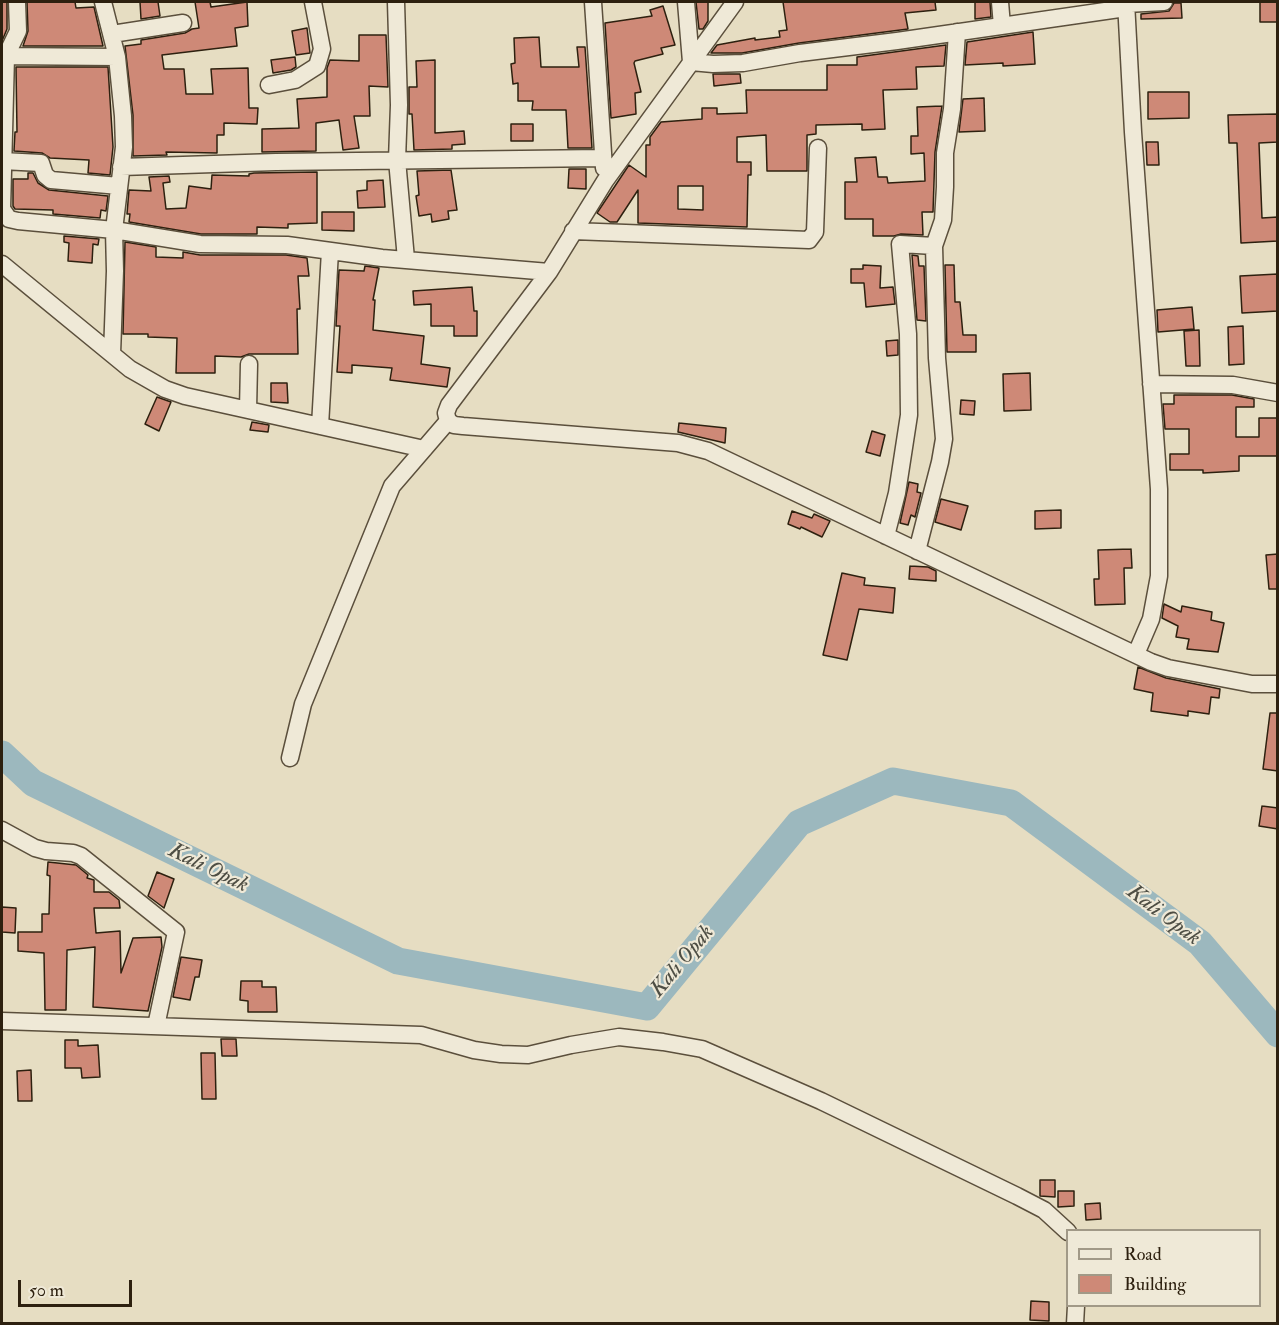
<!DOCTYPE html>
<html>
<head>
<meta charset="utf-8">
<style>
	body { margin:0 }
	#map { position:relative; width:1279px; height:1325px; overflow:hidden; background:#e6ddc2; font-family:"IM FELL Double Pica",serif }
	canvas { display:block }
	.frame { position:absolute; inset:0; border:3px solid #2d200f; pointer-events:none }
	.legend { position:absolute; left:1066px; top:1229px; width:195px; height:78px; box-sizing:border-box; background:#efe9d7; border:2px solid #a19987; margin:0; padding:8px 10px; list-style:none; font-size:18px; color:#2d200f }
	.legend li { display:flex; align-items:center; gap:12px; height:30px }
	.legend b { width:30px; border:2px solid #a19987 }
	.scale { position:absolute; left:18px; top:1280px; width:114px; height:27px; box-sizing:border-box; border:3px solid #2d200f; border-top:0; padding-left:8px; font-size:18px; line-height:21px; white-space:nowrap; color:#2d200f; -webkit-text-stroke:4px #efe9d7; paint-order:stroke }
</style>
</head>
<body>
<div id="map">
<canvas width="1279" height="1325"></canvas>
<div class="frame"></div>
<ul class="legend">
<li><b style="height:8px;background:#efe9d7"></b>Road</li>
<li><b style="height:16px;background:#ce8977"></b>Building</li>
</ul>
<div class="scale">50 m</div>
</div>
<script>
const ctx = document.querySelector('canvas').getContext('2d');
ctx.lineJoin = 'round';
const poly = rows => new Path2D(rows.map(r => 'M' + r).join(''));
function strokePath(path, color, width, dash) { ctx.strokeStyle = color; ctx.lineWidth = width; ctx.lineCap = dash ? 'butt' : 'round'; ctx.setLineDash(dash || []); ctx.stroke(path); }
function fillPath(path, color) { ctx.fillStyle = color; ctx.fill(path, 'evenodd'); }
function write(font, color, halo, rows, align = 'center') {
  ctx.font = font + ' "IM FELL Double Pica",serif'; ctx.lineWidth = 4.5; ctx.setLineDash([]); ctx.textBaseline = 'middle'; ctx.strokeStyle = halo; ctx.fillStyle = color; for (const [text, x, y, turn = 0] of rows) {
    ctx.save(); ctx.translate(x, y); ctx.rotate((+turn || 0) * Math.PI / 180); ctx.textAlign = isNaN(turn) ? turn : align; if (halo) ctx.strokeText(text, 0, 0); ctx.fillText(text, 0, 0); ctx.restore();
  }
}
strokePath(poly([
	[2,754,33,783,398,961,647,1007,799,823,893,781,1011,803,1200,943,1278,1034]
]), '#9cb8be', 27);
const building = poly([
	[2,2,7,2,7,29,2,41,2,2],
	[27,2,75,2,76,8,94,7,103,46,23,46,28,31,27,2],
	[140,2,158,2,160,16,141,19,140,2],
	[195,2,210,2,211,7,247,2,248,26,235,28,237,46,162,55,164,69,184,69,186,94,213,94,211,69,248,68,249,108,258,108,257,124,224,123,224,135,217,135,217,153,166,152,167,155,133,156,133,115,125,46,141,44,141,40,185,33,192,29,199,28,195,2],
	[696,2,708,2,708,21,703,29,699,29,696,2],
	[783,2,935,2,936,10,905,13,908,29,799,43,742,53,711,53,717,45,755,38,755,40,780,37,779,31,787,30,783,2],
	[975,2,990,2,991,17,975,19,975,2],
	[1260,2,1278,2,1278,22,1260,22,1260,2],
	[1174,3,1181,3,1182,18,1141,19,1141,14,1169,11,1174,3],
	[663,6,675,45,661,48,663,54,635,61,634,63,641,92,635,93,636,114,611,118,605,23,652,16,650,10,663,6],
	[307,28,310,53,296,55,292,31,307,28],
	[1033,32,1035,64,1003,66,1003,63,965,65,967,42,1033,32],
	[359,35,386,35,388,87,369,86,370,116,354,116,359,148,343,150,339,120,316,123,316,151,262,152,262,129,299,128,297,99,327,97,327,68,330,60,359,61,359,35],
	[539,37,541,67,579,67,577,47,585,47,592,148,568,148,566,110,532,110,533,101,518,101,518,83,513,84,511,64,515,63,514,38,539,37],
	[946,45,944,66,916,67,917,89,883,90,885,129,862,130,862,124,816,125,816,134,807,135,807,171,767,171,766,135,737,137,737,162,751,162,751,175,748,175,747,227,638,223,638,190,617,222,610,222,597,213,629,165,646,177,646,145,650,145,650,137,661,122,702,119,702,108,717,108,717,114,747,113,746,90,827,90,827,65,857,65,857,57,946,45],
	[678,186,703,186,703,210,678,209,678,186],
	[295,57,296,67,291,70,273,73,271,60,295,57],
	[435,60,435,133,464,131,465,144,452,145,452,149,414,150,412,114,409,114,409,87,417,87,416,61,435,60],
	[16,67,108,67,113,147,110,175,88,173,89,160,50,158,42,153,14,151,15,132,17,132,16,67],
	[713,74,740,74,741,83,714,86,713,74],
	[1148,92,1189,92,1189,118,1148,119,1148,92],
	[984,98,985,131,959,132,963,99,984,98],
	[942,106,935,152,933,212,922,212,923,235,901,234,894,236,873,236,873,219,845,219,845,182,857,182,855,158,876,157,878,177,887,177,888,183,925,181,924,153,911,154,911,136,918,136,917,107,942,106],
	[1278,114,1278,142,1259,143,1262,218,1278,217,1278,241,1241,243,1237,143,1229,143,1228,115,1278,114],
	[511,124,533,124,533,141,511,141,511,124],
	[1146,142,1158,142,1159,165,1147,165,1146,142],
	[569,169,586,169,586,189,568,188,569,169],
	[451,170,457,210,448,211,449,219,432,222,431,214,419,216,416,196,419,195,417,171,451,170],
	[317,172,317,223,288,224,288,228,257,227,257,234,201,234,129,222,130,214,127,214,129,190,151,191,149,177,169,176,170,182,163,183,166,209,186,208,189,186,211,189,212,175,249,176,249,174,254,173,317,172],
	[28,173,33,173,38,183,49,190,108,196,106,211,101,210,100,218,53,214,53,210,15,209,13,206,13,179,28,179,28,173],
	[383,180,385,207,358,208,357,191,367,190,367,181,383,180],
	[322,212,354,212,354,231,322,230,322,212],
	[64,236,99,239,98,245,93,244,92,263,68,261,69,243,64,242,64,236],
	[125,242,156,247,156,257,183,258,183,252,200,255,286,255,307,258,309,276,298,276,300,309,297,309,298,354,249,354,241,357,215,356,215,373,176,373,177,338,148,337,148,334,123,334,125,242],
	[912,255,918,256,919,266,924,266,926,321,917,320,912,255],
	[863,265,881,266,880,288,893,287,895,304,866,307,864,283,851,283,851,269,863,269,863,265],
	[945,265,954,265,955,302,960,302,963,335,976,335,976,352,947,352,945,265],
	[365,266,379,268,373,300,375,300,373,330,424,336,421,364,450,368,447,387,390,380,392,368,352,365,352,373,337,372,340,326,336,326,339,270,364,271,365,266],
	[1278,274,1278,311,1242,313,1240,276,1278,274],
	[472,287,474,311,477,311,477,336,454,336,454,326,431,326,431,304,414,305,413,291,472,287],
	[1192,307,1194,329,1158,332,1157,310,1192,307],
	[1243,326,1244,364,1229,365,1228,327,1243,326],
	[1199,330,1200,366,1186,366,1184,331,1199,330],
	[898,340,898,355,887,356,886,341,898,340],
	[1030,373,1031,410,1004,411,1003,374,1030,373],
	[271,383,287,383,288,403,271,402,271,383],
	[1174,395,1232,395,1254,399,1254,407,1236,407,1236,437,1259,437,1259,418,1278,418,1277,456,1239,456,1239,471,1203,473,1203,470,1170,470,1170,454,1189,454,1189,429,1165,429,1163,404,1174,404,1174,395],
	[157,397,171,402,159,431,145,424,157,397],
	[961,400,975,401,974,415,960,414,961,400],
	[252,422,269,425,268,432,250,430,252,422],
	[679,423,726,428,725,443,678,432,679,423],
	[872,431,885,435,880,456,866,452,872,431],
	[909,482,918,484,917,492,921,493,915,517,911,515,908,525,900,523,909,482],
	[941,499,968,506,961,530,935,522,941,499],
	[1061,510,1061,528,1035,529,1035,511,1061,510],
	[792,511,812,518,814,514,830,521,822,537,801,527,800,529,788,524,792,511],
	[1131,549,1132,568,1124,568,1125,604,1095,605,1094,579,1099,579,1098,550,1131,549],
	[1278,554,1278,589,1269,589,1266,555,1278,554],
	[910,566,928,567,936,571,936,581,909,579,910,566],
	[842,573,865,578,864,585,895,588,893,613,859,609,847,660,823,655,842,573],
	[1164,604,1181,612,1182,606,1212,612,1211,620,1224,623,1218,652,1187,649,1189,639,1176,637,1178,626,1162,618,1164,604],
	[1138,667,1166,678,1220,689,1219,698,1211,697,1209,714,1188,711,1188,716,1151,711,1153,693,1134,689,1138,667],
	[1270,713,1278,713,1278,771,1263,769,1270,713],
	[1262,806,1278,808,1278,829,1259,826,1262,806],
	[48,862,76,865,88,875,87,878,94,880,94,892,109,892,119,900,120,908,94,908,96,933,120,931,121,973,133,938,161,937,162,947,148,1011,93,1007,95,947,67,950,66,1010,45,1010,44,953,18,951,18,932,42,932,42,914,49,914,50,876,47,875,48,862],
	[157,872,174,879,164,908,148,896,157,872],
	[2,907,16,908,15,933,2,932,2,907],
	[181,957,202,960,199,977,195,977,190,1000,173,997,181,957],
	[241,981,262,981,262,987,276,987,277,1012,248,1012,248,1001,240,1000,241,981],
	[221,1039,236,1039,237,1056,222,1056,221,1039],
	[65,1040,78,1040,78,1046,98,1045,100,1077,82,1078,81,1068,65,1068,65,1040],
	[201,1053,215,1053,216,1099,202,1099,201,1053],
	[31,1070,32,1101,18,1101,17,1071,31,1070],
	[1040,1180,1055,1180,1055,1197,1040,1196,1040,1180],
	[1058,1191,1074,1191,1074,1206,1058,1207,1058,1191],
	[1100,1203,1101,1219,1086,1220,1085,1204,1100,1203],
	[1031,1301,1049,1302,1049,1321,1030,1320,1031,1301]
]);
fillPath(building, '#ce8977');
strokePath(building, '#2d200f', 1.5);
const minor = poly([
	[17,2,18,31,6,56,2,209,9,219,18,221,114,230,115,271,112,354],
	[103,2,117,57,123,116,124,147,114,230,200,244,287,245,382,258,549,272],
	[396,2,399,105,397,160,406,259],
	[593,2,604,168],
	[686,2,691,62,713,64,743,63,800,53,897,41,1126,8],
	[735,2,605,181,549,272,449,405,446,413,448,421,454,425,463,426,678,443,708,451,1151,662,1168,668,1252,684,1278,684],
	[1000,2,1002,26],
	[1126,2,1133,132,1159,489,1159,576,1151,619,1136,654],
	[1126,4,1164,2],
	[112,34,183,23],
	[2,56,117,57],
	[269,85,295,80,317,66,322,49,313,2],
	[2,161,41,163,45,175,51,180,119,186],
	[121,167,276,162,603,158],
	[573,231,809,240,815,232,818,148],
	[2,264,130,369,165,389,185,396,424,449],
	[1151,384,1233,385,1278,393],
	[248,410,249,364],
	[320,426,330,251],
	[886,536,897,493,909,415,908,334,900,244,934,246],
	[917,551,940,462,944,439,937,358,934,246,943,220,945,187,945,153,952,109,957,32],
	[290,758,303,704,392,486,448,421],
	[2,830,35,848,46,851,73,853,81,856,176,932,156,1026],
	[2,1021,421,1035,474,1050,501,1054,528,1055,571,1045,619,1037,663,1042,702,1049,821,1101,1017,1196,1044,1210,1068,1232],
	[1075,1324,1076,1306]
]);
strokePath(minor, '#5b4f3c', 19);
strokePath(minor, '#efe9d7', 16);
write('italic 22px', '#4e4e44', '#efe9d7', [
	["Kali Opak",208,869,26],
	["Kali Opak",1163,916,37],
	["Kali Opak",683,962,-50]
]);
</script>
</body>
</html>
